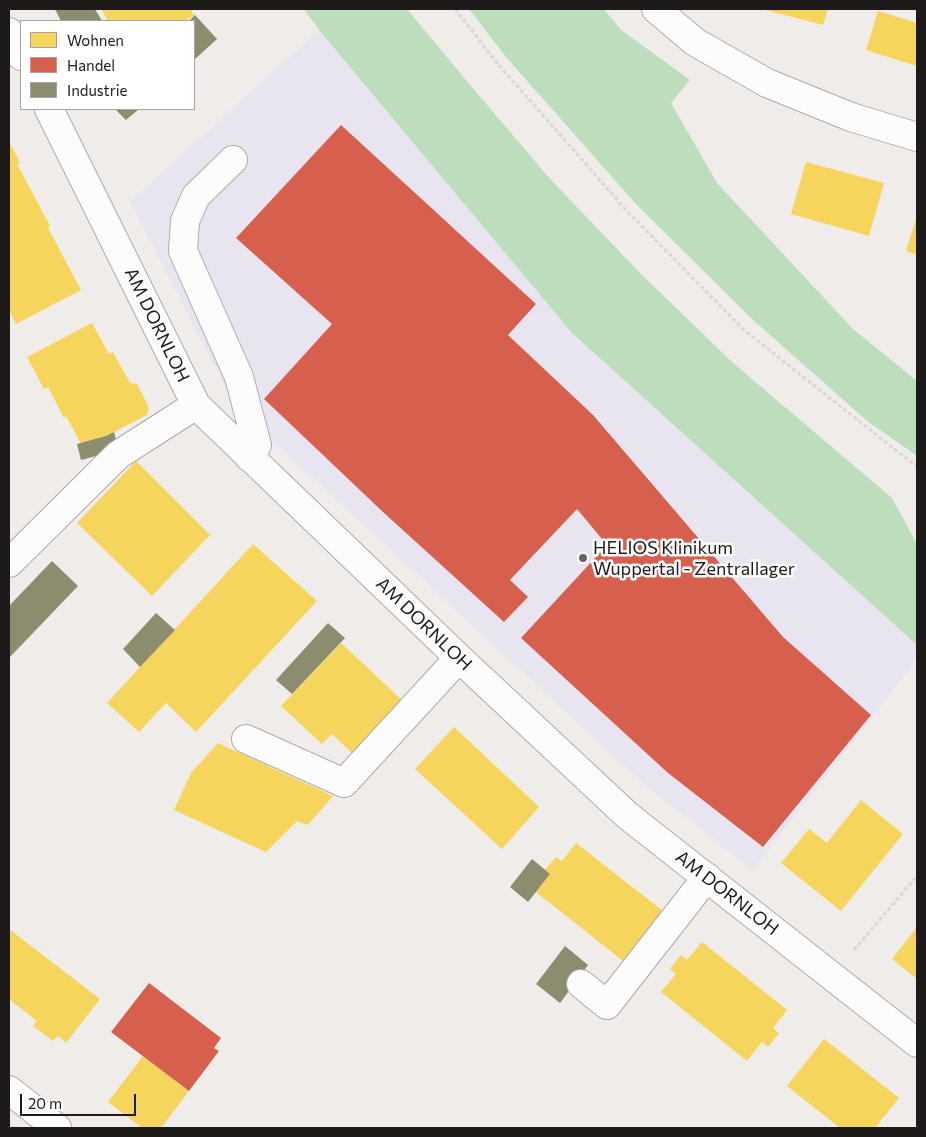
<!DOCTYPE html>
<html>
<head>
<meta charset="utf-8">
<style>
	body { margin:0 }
	#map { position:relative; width:926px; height:1137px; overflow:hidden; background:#f0ecea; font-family:Commissioner,sans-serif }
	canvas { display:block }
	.frame { position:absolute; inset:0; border:10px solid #1d1a19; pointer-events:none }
	.legend { position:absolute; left:20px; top:20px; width:175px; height:90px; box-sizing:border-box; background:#fff; border:1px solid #a5a3a3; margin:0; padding:6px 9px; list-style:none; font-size:15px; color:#1d1a19 }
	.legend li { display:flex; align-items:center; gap:10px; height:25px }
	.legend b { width:25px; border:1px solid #a5a3a3 }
	.scale { position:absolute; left:20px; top:1094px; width:116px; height:22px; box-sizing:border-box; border:2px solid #1d1a19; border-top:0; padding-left:6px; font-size:15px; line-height:18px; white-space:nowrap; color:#1d1a19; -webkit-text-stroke:4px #fff; paint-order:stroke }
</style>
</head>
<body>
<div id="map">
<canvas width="926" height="1137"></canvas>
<div class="frame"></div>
<ul class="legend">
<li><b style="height:14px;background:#f6d55c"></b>Wohnen</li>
<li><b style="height:14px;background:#d6604d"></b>Handel</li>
<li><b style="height:14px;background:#8c8c6e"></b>Industrie</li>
</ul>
<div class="scale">20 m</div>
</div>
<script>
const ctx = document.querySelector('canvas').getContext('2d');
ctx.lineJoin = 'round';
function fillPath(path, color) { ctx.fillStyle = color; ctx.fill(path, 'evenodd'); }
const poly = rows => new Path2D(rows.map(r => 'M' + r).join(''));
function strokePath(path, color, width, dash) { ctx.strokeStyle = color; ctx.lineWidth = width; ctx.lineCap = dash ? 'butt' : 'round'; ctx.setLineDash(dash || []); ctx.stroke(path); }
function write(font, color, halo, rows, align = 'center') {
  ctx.font = font + ' Commissioner,sans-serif'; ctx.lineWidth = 5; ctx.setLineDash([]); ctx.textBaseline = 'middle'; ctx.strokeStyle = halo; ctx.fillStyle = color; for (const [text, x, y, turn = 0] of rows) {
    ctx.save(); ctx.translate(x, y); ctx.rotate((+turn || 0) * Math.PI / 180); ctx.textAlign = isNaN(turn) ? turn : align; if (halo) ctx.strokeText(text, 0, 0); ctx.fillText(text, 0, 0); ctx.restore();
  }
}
fillPath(poly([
	[319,30,572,333,917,645,917,659,753,870,645,785,235,406,130,202]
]), '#e9e5f0');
fillPath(poly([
	[304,9,407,9,471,86,551,180,641,274,733,363,892,498,917,544,917,645,572,333,319,30],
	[469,9,604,9,621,30,690,80,671,103,717,183,853,329,917,381,917,456,867,421,752,319,635,203,506,57]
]), '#bcdebc');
fillPath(poly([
	[101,9,191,9,194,16,184,21,114,21,113,19,108,21],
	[762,9,828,9,823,25],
	[878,11,917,23,917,66,866,50],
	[9,141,20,163,17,164,50,226,48,228,81,290,16,324,9,310],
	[806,162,884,183,869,236,791,214],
	[917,216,917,255,906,251],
	[92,323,109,354,113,352,130,383,137,384,149,408,147,415,106,436,81,444,66,416,64,418,48,387,44,389,27,357],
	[136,461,210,535,152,596,77,523],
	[253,544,317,601,196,732,166,703,139,732,107,703],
	[341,643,404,702,354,755,332,734,322,744,281,706],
	[454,727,539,807,502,849,415,769],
	[218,743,333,796,308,825,297,821,266,852,174,810,191,773],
	[861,800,903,834,841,911,781,863,809,829,827,843],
	[576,843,663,911,643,947,637,943,623,961,536,892,550,874,545,870,556,857,562,861],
	[917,927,917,979,892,959],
	[9,929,100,999,66,1043,58,1036,53,1041,33,1026,37,1021,9,999],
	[702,942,787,1010,773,1028,779,1033,768,1047,762,1042,747,1061,661,992,676,974,670,969,681,955,687,960],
	[824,1039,899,1098,875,1128,840,1128,787,1086],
	[143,1056,189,1091,161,1128,142,1128,108,1102]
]), '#f6d55c');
fillPath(poly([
	[341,125,536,304,508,335,593,415,783,637,871,715,763,847,668,773,521,638,607,545,577,509,510,580,528,597,504,622,383,512,264,399,332,324,236,238],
	[149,983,221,1038,214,1048,219,1051,189,1091,111,1032]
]), '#d6604d');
fillPath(poly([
	[55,9,95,9,102,21,61,21],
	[195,15,217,39,194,60,194,21,189,21],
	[115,109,139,109,126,120],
	[114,432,119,450,81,460,77,444,106,436],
	[52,561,78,586,9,658,9,606],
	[156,613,175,630,140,667,123,649],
	[328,623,345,638,292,694,276,680],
	[532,859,550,874,528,902,510,887],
	[565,946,588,965,560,1003,536,984]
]), '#8c8c6e');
const minor = poly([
	[656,9,695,42,767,83,851,117,917,137],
	[9,32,21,56],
	[49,109,196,405,459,658,628,816,917,1043],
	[233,160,196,196,185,221,183,251,239,377,257,445,249,457],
	[9,563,118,455,196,405],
	[246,739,344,783,459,658],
	[581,984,607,1005,707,877]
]);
const major = poly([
	[9,1090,57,1128]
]);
strokePath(minor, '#aeabaa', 30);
strokePath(major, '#aeabaa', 30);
strokePath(poly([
	[455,9,497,63,627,211,743,329,917,467],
	[854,950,917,876]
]), '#dad8d7', 3, [4, 2.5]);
strokePath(minor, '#fdfcfc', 28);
strokePath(major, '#fdfcfc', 28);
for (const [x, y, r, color] of [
	[583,558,5,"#676462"]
]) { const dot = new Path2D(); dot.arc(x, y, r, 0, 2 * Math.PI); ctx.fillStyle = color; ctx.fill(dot); strokePath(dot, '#fff', 2); }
write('18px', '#1d1a19', '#fff', [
	["AM DORNLOH",157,325,64],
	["AM DORNLOH",424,624,44],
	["AM DORNLOH",727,893,38]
]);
write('18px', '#1d1a19', '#fff', [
	["HELIOS Klinikum",593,548],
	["Wuppertal - Zentrallager",593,569]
], 'left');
</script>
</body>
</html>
